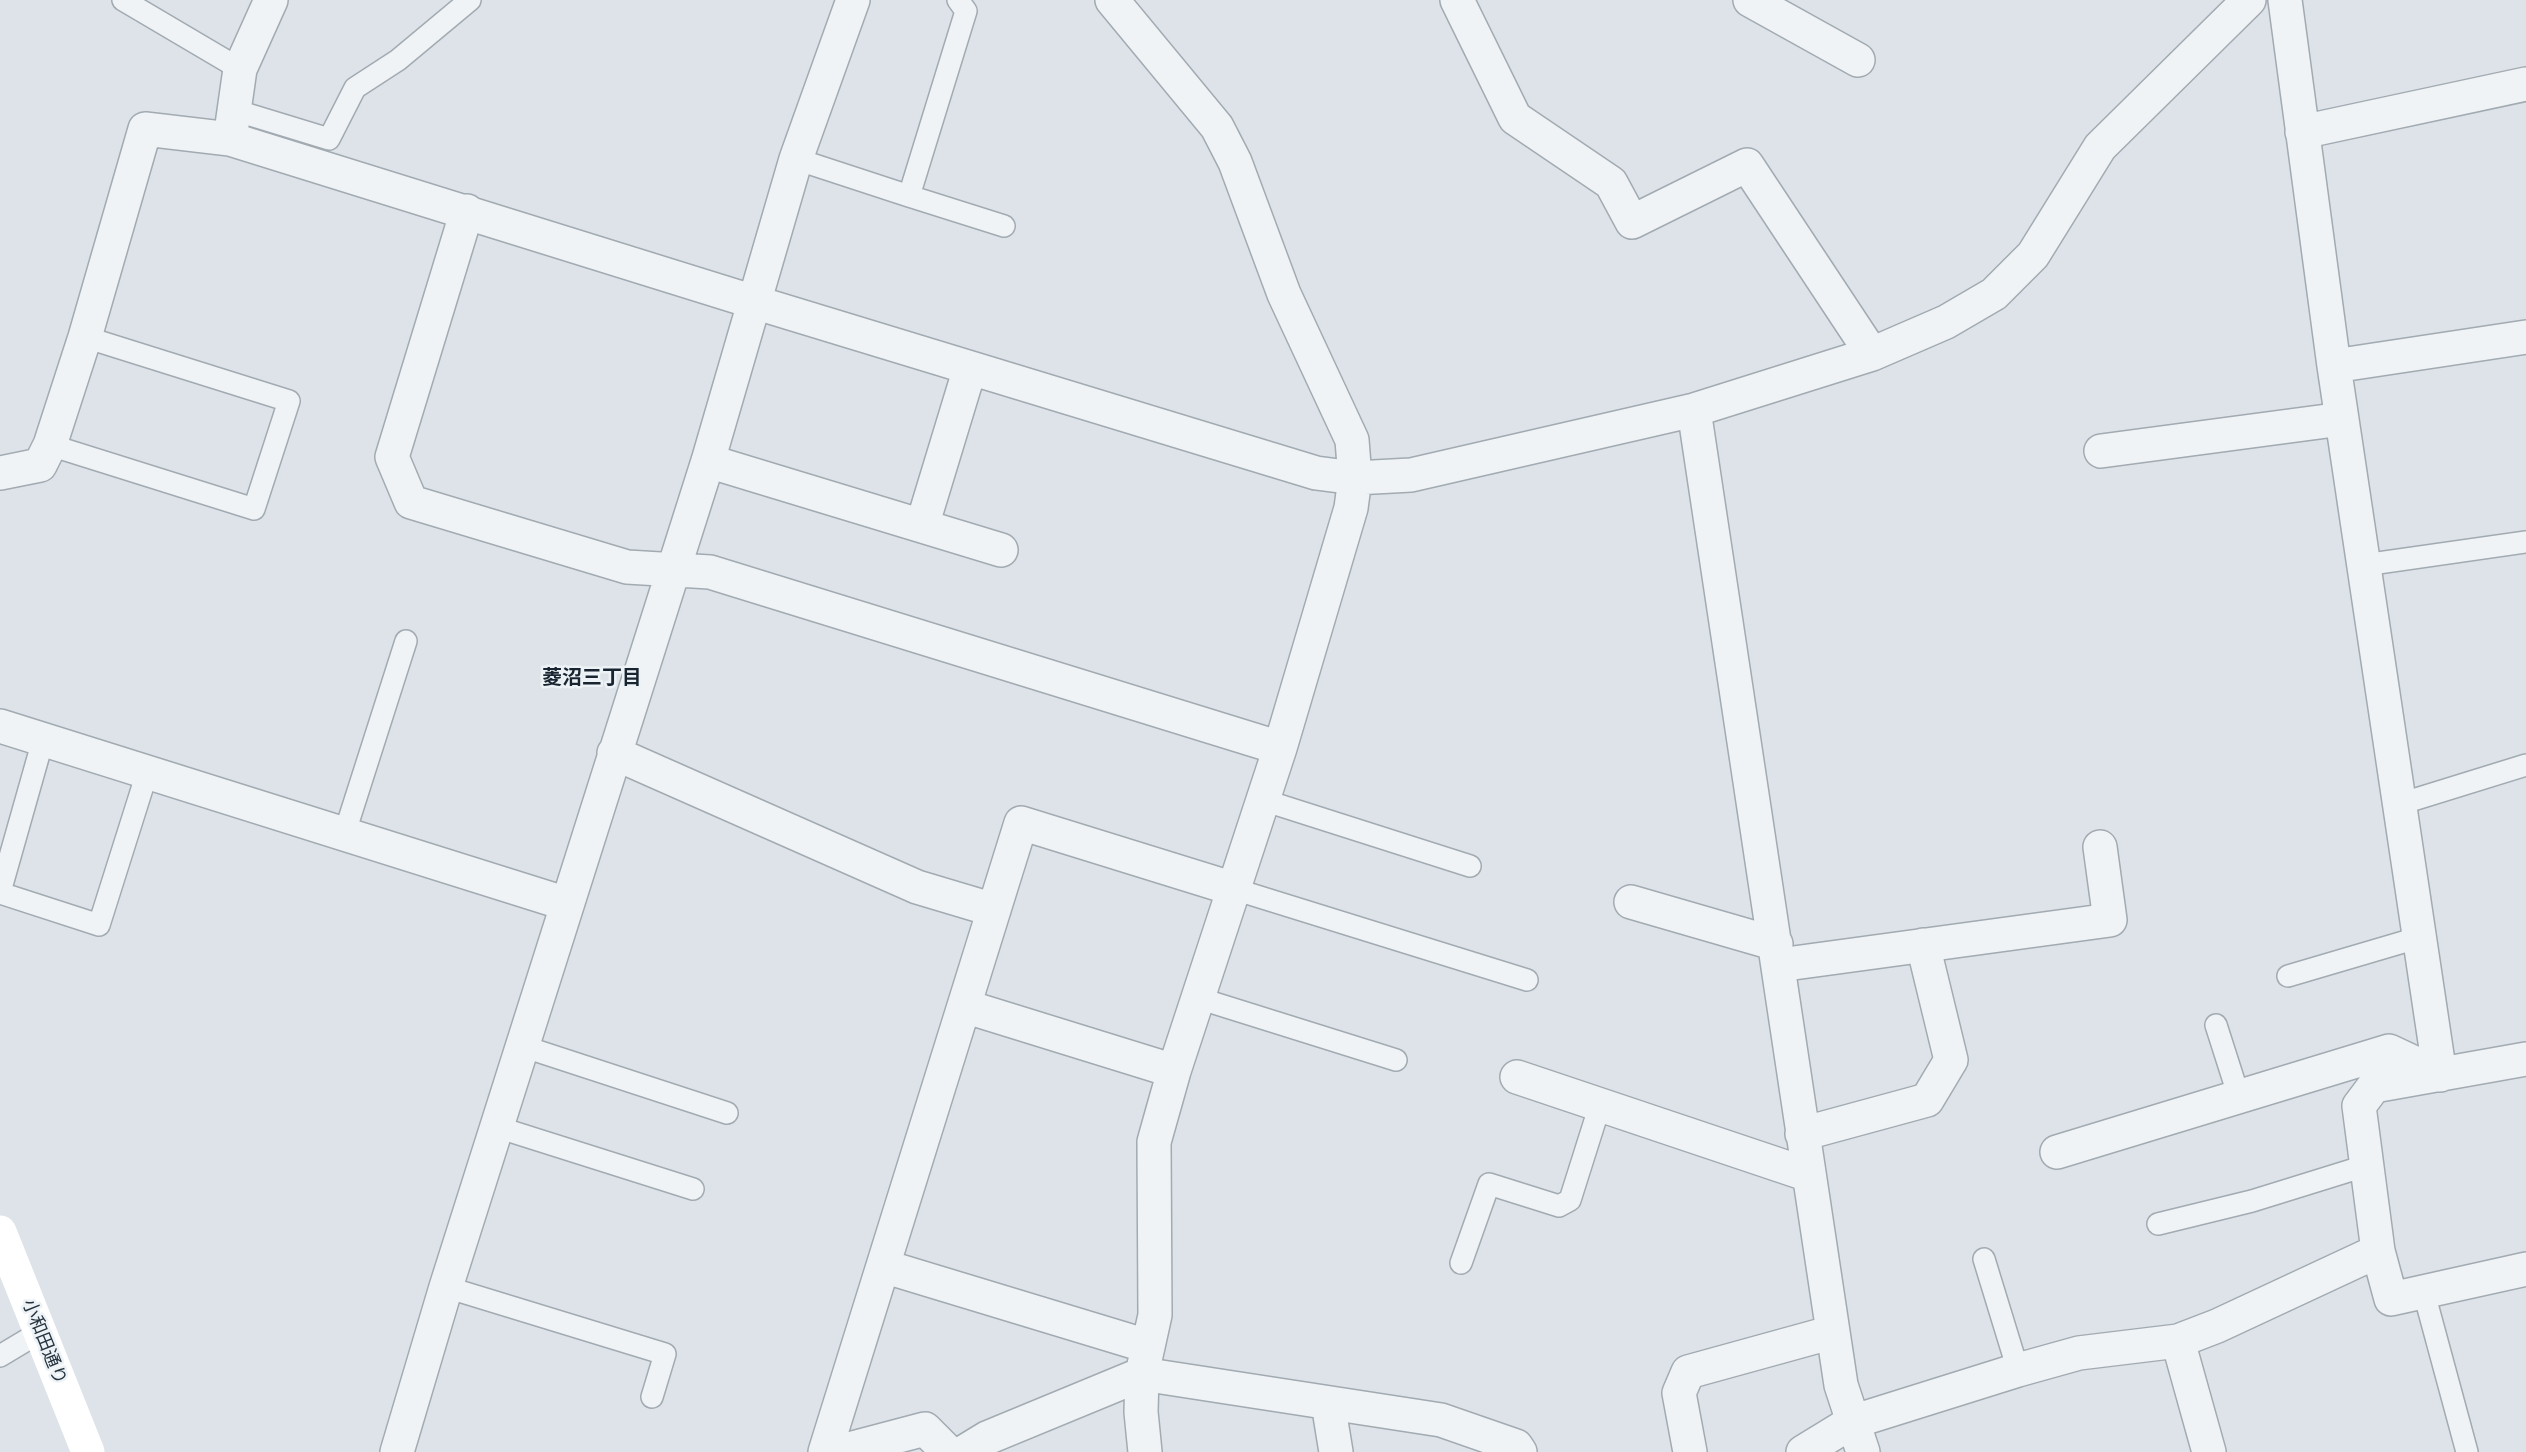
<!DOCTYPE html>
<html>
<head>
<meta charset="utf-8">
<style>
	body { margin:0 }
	canvas { display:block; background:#dde3e8 }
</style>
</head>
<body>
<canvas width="2526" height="1452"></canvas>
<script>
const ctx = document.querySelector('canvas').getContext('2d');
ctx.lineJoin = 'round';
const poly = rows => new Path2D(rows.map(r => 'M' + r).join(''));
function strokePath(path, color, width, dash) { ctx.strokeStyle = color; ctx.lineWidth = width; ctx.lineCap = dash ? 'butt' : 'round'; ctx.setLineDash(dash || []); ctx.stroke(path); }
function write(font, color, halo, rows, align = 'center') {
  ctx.font = font + ' Karla,"Noto Sans JP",sans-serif'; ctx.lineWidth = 5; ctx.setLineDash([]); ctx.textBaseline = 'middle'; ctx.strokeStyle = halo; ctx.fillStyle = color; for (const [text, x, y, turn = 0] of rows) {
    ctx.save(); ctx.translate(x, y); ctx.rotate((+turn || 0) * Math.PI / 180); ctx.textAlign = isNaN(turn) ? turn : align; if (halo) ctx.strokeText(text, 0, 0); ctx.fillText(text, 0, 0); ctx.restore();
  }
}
const lane = poly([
	[123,0,240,69],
	[234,110,329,139,355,88,398,60,470,0],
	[796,159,909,196,966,11,958,0],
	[909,196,1004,226],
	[50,445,254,509,289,401,85,337],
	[2364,565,2526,542],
	[1263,800,1470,866],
	[2400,804,2526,765],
	[344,835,406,641],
	[1234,889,1527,980],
	[0,892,43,740],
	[0,893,99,925,147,773],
	[2288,976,2417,938],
	[1198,998,1396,1060],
	[2216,1025,2239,1097],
	[522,1046,727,1113],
	[497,1127,693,1189],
	[2158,1224,2252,1201,2368,1165],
	[1984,1259,2018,1370],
	[1461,1263,1489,1184,1559,1206,1570,1200,1600,1105],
	[446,1287,665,1354,652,1397],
	[2424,1293,2467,1452],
	[0,1356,40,1332]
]);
const street = poly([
	[1112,0,1217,127,1235,162,1284,294,1352,440,1355,478,1351,508,1280,748,1174,1071,1154,1142,1155,1315,1142,1374,1141,1412,1145,1452],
	[1457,0,1515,118,1611,183,1632,222,1747,165,1872,354],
	[1750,0,1858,60],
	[2285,0,2334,366,2440,1075],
	[2302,132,2526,84],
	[230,139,240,69,271,0],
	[467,211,392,457,411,502,627,567,710,572,1280,748],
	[2334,366,2526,337],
	[1694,410,1833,1332,1841,1385,1863,1452],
	[2101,451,2342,419],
	[708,461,1001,550],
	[0,473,40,465,50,445,85,337,145,129,230,139,754,302,1316,473,1355,478,1411,475,1694,410,1872,354,1946,322,1994,294,2033,255,2100,147,2249,0],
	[922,526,970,368],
	[0,726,567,904],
	[614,753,917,887,994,910],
	[1631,902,1776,944],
	[1779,965,2110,920,2100,847],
	[964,1006,1174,1071],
	[2526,1059,2374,1086,2359,1106,2378,1251,2391,1299,2526,1269],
	[1517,1077,1809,1175],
	[1802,1134,1927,1100,1951,1060,1923,945],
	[2057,1152,2389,1051,2440,1075],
	[883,1266,1147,1346],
	[2178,1341,2217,1326,2378,1251],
	[1328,1403,1336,1452],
	[397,1452,446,1287,708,461,796,159,853,0],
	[825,1452,1021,823,1234,889],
	[838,1452,925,1429,948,1452],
	[964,1452,987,1438,1142,1374,1441,1420,1516,1446,1520,1452],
	[1690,1452,1679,1393,1688,1372,1833,1332],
	[1803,1452,1852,1422,2018,1370,2079,1353,2178,1341,2209,1452]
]);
strokePath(lane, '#a2abb2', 24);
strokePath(street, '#a2abb2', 36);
strokePath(lane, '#f0f3f6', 21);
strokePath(street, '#f0f3f6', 33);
strokePath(poly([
	[0,1232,88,1452]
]), '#fff', 33);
write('18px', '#25333f', '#ecf2f5', [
	["小和田通り",44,1342,68]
]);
write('bold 20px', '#182430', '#ecf2f5', [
	["菱沼三丁目",592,678]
]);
</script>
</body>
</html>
